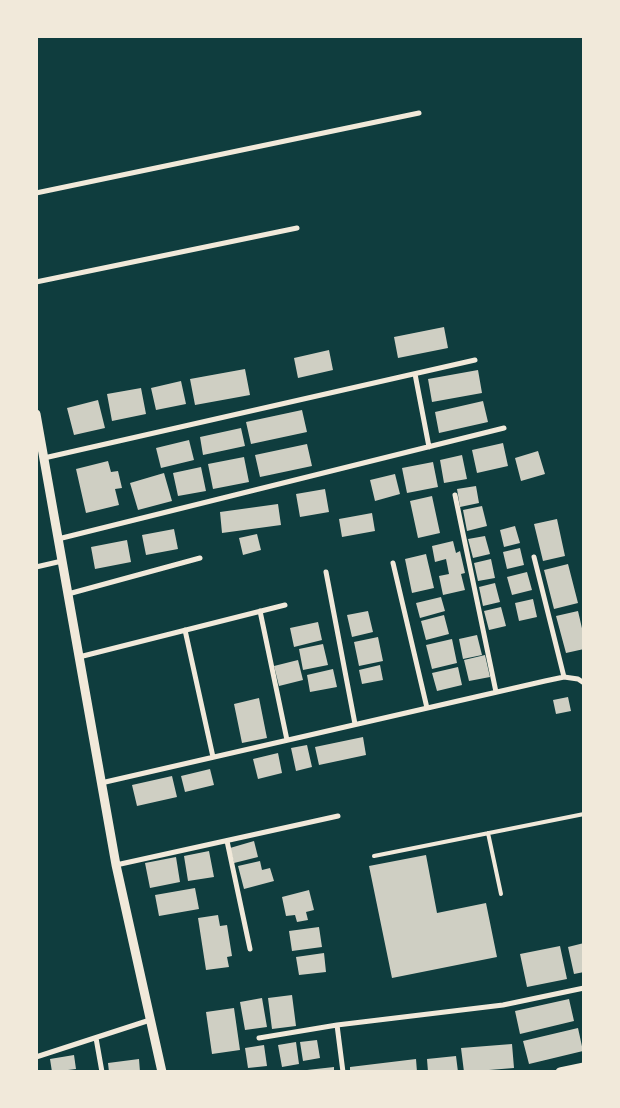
<!DOCTYPE html>
<html>
<head>
<meta charset="utf-8">
<style>
	body { margin:0 }
	#map { position:relative; width:620px; height:1108px; overflow:hidden; background:#0f3d3e; font-family:"Fira Sans",sans-serif }
	canvas { display:block }
	.frame { position:absolute; inset:0; border:38px solid #f1e9da; pointer-events:none }
</style>
</head>
<body>
<div id="map">
<canvas width="620" height="1108"></canvas>
<div class="frame"></div>
</div>
<script>
const ctx = document.querySelector('canvas').getContext('2d');
ctx.lineJoin = 'round';
function fillPath(path, color) { ctx.fillStyle = color; ctx.fill(path, 'evenodd'); }
const poly = rows => new Path2D(rows.map(r => 'M' + r).join(''));
function strokePath(path, color, width, dash) { ctx.strokeStyle = color; ctx.lineWidth = width; ctx.lineCap = dash ? 'butt' : 'round'; ctx.setLineDash(dash || []); ctx.stroke(path); }
fillPath(poly([
	[444,327,448,348,398,358,394,337],
	[329,350,333,370,298,378,294,358],
	[245,369,250,395,195,405,190,379],
	[478,370,482,393,432,402,428,379],
	[181,381,186,404,156,410,151,388],
	[141,388,146,414,112,421,107,394],
	[98,400,105,428,74,435,67,408],
	[483,401,488,422,439,433,435,412],
	[302,410,307,432,251,444,246,422],
	[241,428,245,446,203,455,200,437],
	[189,440,194,460,161,468,156,448],
	[503,443,508,466,477,473,472,450],
	[307,444,312,466,260,477,255,455],
	[538,451,545,474,521,481,515,458],
	[462,455,467,479,444,483,440,460],
	[244,457,249,482,213,489,208,464],
	[108,461,111,472,118,471,122,488,115,489,119,505,86,513,76,469],
	[433,462,438,487,407,493,402,468],
	[201,467,206,491,178,496,173,473],
	[164,473,172,501,138,510,130,483],
	[395,474,400,494,375,501,370,480],
	[476,486,479,503,460,507,457,489],
	[325,489,329,512,300,517,296,494],
	[432,496,440,533,418,538,410,501],
	[278,504,281,525,222,533,220,512],
	[482,506,487,526,467,531,463,510],
	[372,513,375,531,342,537,339,519],
	[557,519,565,556,543,561,534,524],
	[515,526,520,543,504,547,500,530],
	[174,529,178,549,146,555,142,535],
	[257,534,261,550,243,555,239,538],
	[485,536,490,554,473,558,468,539],
	[127,540,131,562,95,569,91,547],
	[453,541,456,553,460,551,465,573,461,574,465,590,443,595,439,576,449,574,446,559,435,562,432,546],
	[520,548,524,565,507,569,503,552],
	[426,554,434,588,412,593,405,559],
	[491,559,495,578,478,581,474,563],
	[568,564,578,603,554,609,544,570],
	[527,572,532,590,512,595,507,577],
	[495,583,500,602,483,606,479,587],
	[441,597,445,611,420,618,416,603],
	[533,599,537,617,519,621,515,603],
	[501,607,506,626,489,630,484,611],
	[368,611,373,632,352,637,347,615],
	[578,611,584,637,584,649,566,653,556,616],
	[444,615,449,634,426,640,421,621],
	[318,622,322,640,294,647,290,628],
	[477,635,482,655,463,659,459,639],
	[378,637,383,661,359,666,354,642],
	[452,639,457,663,432,669,426,645],
	[323,644,328,665,303,670,299,649],
	[485,655,490,677,469,681,464,660],
	[298,660,303,680,279,686,274,666],
	[380,665,383,680,362,684,359,670],
	[458,667,462,685,437,691,432,673],
	[333,669,337,687,310,692,307,675],
	[568,697,571,711,556,714,553,700],
	[259,698,267,738,242,743,234,704],
	[363,737,366,755,319,765,315,747],
	[307,745,312,767,296,771,291,748],
	[278,753,282,773,258,779,253,759],
	[210,769,214,785,185,792,181,776],
	[172,776,177,797,137,806,132,785],
	[254,841,258,857,234,863,230,848],
	[209,851,214,877,188,881,184,856],
	[426,855,437,913,486,903,497,957,392,978,369,866],
	[176,857,180,882,150,888,145,863],
	[260,861,262,870,270,868,274,881,244,889,238,866],
	[195,888,199,909,159,916,155,895],
	[309,890,314,910,306,912,308,920,297,922,295,915,286,916,282,897],
	[218,915,220,926,227,925,232,956,227,957,229,967,206,970,198,918],
	[319,927,322,947,292,951,289,931],
	[584,943,584,972,574,974,568,947],
	[560,946,567,979,527,987,520,954],
	[324,953,326,972,299,975,296,957],
	[292,995,296,1026,272,1029,268,998],
	[262,998,267,1027,245,1030,240,1002],
	[569,999,574,1021,520,1034,515,1011],
	[234,1008,240,1050,212,1054,206,1012],
	[578,1028,583,1051,529,1064,523,1041],
	[317,1040,320,1058,303,1061,300,1042],
	[296,1042,299,1064,282,1067,278,1045],
	[512,1044,514,1068,464,1072,461,1048],
	[264,1045,267,1066,248,1068,245,1048],
	[74,1055,76,1069,52,1072,50,1059],
	[456,1056,458,1072,428,1072,427,1059],
	[139,1059,140,1072,109,1072,108,1063],
	[416,1059,417,1072,350,1072,350,1067],
	[334,1067,334,1072,307,1072,307,1070]
]), '#cfcfc3');
strokePath(poly([
	[488,833,501,894],
	[374,856,584,814]
]), '#f1e9da', 4);
strokePath(poly([
	[36,193,419,113],
	[36,282,297,228],
	[415,374,429,447],
	[44,458,475,360],
	[455,495,496,692],
	[58,539,504,428],
	[534,557,564,677],
	[393,563,427,708],
	[36,567,62,561],
	[326,572,355,724],
	[68,594,200,558],
	[260,611,287,740],
	[185,630,213,757],
	[79,657,285,605],
	[101,783,545,681,564,677,578,679,584,683],
	[227,841,250,949],
	[116,865,338,816],
	[337,1025,343,1072],
	[96,1038,102,1072],
	[259,1038,337,1025,503,1005,584,988],
	[36,1057,150,1020]
]), '#f1e9da', 5);
strokePath(poly([
	[36,414,116,865,162,1072],
	[560,1072,584,1067]
]), '#f1e9da', 9);
</script>
</body>
</html>
